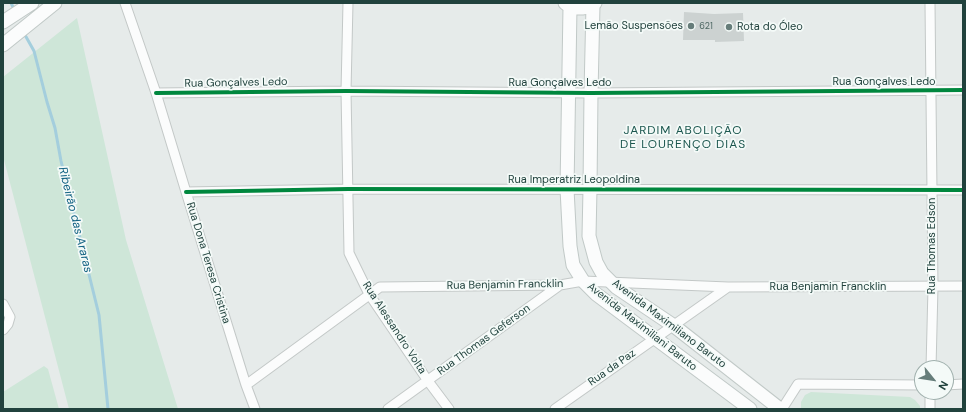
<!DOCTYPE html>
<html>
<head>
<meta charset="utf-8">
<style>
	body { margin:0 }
	#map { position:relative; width:966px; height:412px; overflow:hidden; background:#e6ebea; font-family:"DM Sans",sans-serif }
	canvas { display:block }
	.frame { position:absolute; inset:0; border:4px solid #21423d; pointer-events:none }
	.north { position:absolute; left:914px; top:360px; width:40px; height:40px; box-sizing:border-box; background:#f4faf8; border:1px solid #a0b0ad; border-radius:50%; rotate:120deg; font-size:11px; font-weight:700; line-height:16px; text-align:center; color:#21423d }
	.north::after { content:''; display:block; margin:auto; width:14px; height:18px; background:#667d7a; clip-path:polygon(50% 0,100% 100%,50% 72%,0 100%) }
</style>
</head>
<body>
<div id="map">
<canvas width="966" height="412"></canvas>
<div class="frame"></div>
<div class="north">N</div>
</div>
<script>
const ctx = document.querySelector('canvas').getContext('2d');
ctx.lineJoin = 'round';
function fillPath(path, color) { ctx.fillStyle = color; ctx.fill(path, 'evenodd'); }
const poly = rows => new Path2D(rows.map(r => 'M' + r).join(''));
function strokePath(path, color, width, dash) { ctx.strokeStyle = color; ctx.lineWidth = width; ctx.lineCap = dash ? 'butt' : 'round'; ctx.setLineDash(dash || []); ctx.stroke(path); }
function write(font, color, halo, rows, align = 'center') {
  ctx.font = font + ' "DM Sans",sans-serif'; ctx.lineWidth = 3.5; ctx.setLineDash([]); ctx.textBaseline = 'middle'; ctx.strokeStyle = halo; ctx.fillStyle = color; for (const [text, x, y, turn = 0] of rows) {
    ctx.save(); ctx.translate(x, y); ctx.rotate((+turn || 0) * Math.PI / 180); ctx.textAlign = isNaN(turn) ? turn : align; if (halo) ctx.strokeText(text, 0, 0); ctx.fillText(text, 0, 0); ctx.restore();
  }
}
fillPath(poly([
	[77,18,126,240,178,409,69,409,3,156,3,77],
	[44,366,48,369,59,409,3,409,3,392],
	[811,392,910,397,915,400,920,406,920,409,801,409,801,402,805,395]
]), '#cee6d8');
strokePath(poly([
	[11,3,13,7],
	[25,35,34,51,47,102,55,128,61,161,99,315,108,409]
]), '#a4cedd', 3);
fillPath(poly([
	[684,12,714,14,743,13,744,41,715,42,715,40,683,40]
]), '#ccd2d1');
const street = poly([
	[125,3,156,93,186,192,246,385,255,409],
	[348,3,346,91,349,253,369,294,428,381,449,409],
	[930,3,933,287,931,368],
	[156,93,346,91,591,93,963,90],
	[186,192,348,189,963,190],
	[3,304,10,317,8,324,3,330],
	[246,385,380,287,560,285,583,281,728,287,963,286],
	[946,385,963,384],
	[388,409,560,285],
	[555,409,728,287],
	[782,409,798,384,922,385],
	[930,409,930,392]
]);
const secondary = poly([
	[565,3,570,7,576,8,582,8,588,7,595,3],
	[593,5,591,93,590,189,589,236,596,262,602,273,616,287,674,326,780,409],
	[570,7,567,189,570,246,573,265,583,281,596,294,750,409],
	[3,22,32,3],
	[3,45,55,3]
]);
strokePath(street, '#c3c8c7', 11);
strokePath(secondary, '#c1c9c7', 15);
strokePath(street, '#fbfcfc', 9);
strokePath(secondary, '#fbfcfc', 13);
strokePath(poly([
	[156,93,346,91,591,93,963,90],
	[186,192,348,189,963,190]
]), '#00873e', 4);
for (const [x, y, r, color] of [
	[691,26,4,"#667d7a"],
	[729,27,4,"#667d7a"]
]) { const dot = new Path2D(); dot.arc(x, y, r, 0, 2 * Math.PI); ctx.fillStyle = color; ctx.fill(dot); strokePath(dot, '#f4faf8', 1.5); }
write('9px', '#4d6763', null, [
	["621",706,27]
]);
write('11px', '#21423d', '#f4faf8', [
	["Lemão Suspensões",683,26],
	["Rota do Óleo",737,27,"left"]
], 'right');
write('11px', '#21423d', '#f4faf8', [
	["Rua Gonçalves Ledo",884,82],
	["Rua Gonçalves Ledo",236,83,-1],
	["Rua Gonçalves Ledo",560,83],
	["Rua Imperatriz Leopoldina",574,180],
	["Rua Thomas Edson",932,246,-90],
	["Rua Dona Teresa Cristina",208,263,73],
	["Rua Benjamin Francklin",505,285,-1],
	["Rua Benjamin Francklin",828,287],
	["Avenida Maximiliano Baruto",669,324,37],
	["Avenida Maximiliani Baruto",642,327,38],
	["Rua Alessandro Volta",394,328,57],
	["Rua Thomas Geferson",484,340,-36],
	["Rua da Paz",612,368,-35]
]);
ctx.letterSpacing = '1px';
write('12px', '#1b564e', '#f4faf8', [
	["JARDIM ABOLIÇÃO",683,131],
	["DE LOURENÇO DIAS",683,145]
]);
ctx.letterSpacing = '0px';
write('italic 12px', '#156484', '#f4faf8', [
	["Ribeirão das Araras",75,220,76]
]);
</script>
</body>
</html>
